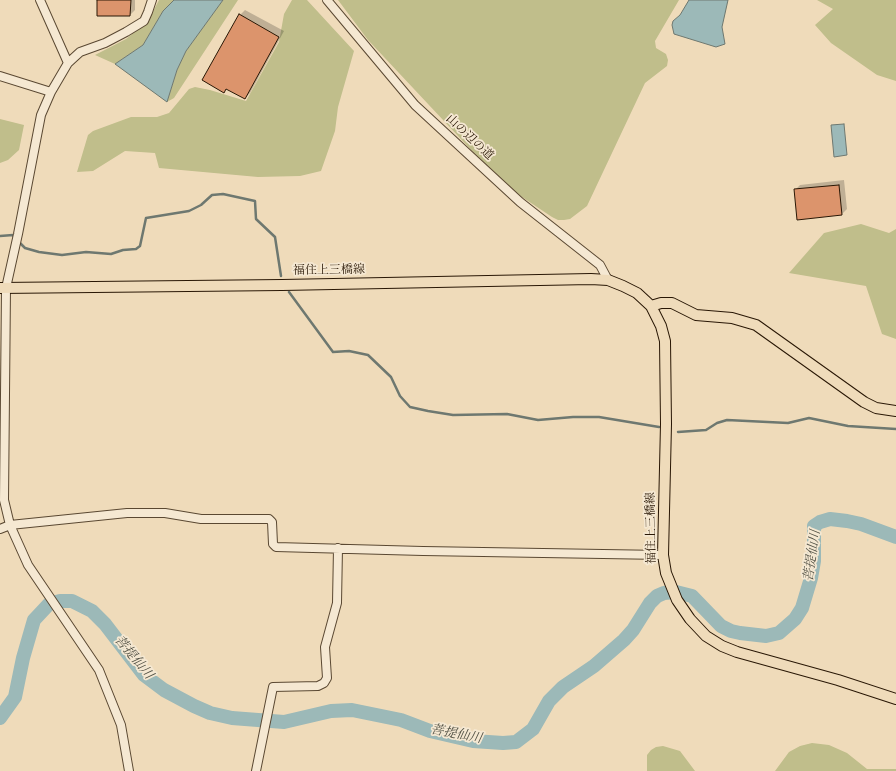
<!DOCTYPE html>
<html>
<head>
<meta charset="utf-8">
<style>
	body { margin:0 }
	canvas { display:block; background:#efdbba }
</style>
</head>
<body>
<canvas width="896" height="771"></canvas>
<script>
const ctx = document.querySelector('canvas').getContext('2d');
ctx.lineJoin = 'round';
function fillPath(path, color) { ctx.fillStyle = color; ctx.fill(path, 'evenodd'); }
const poly = rows => new Path2D(rows.map(r => 'M' + r).join(''));
function strokePath(path, color, width, dash) { ctx.strokeStyle = color; ctx.lineWidth = width; ctx.lineCap = dash ? 'butt' : 'round'; ctx.setLineDash(dash || []); ctx.stroke(path); }
function write(font, color, halo, rows, align = 'center') {
  ctx.font = font + ' "IM FELL English","Noto Serif JP",serif'; ctx.lineWidth = 3.5; ctx.setLineDash([]); ctx.textBaseline = 'middle'; ctx.strokeStyle = halo; ctx.fillStyle = color; for (const [text, x, y, turn = 0] of rows) {
    ctx.save(); ctx.translate(x, y); ctx.rotate((+turn || 0) * Math.PI / 180); ctx.textAlign = isNaN(turn) ? turn : align; if (halo) ctx.strokeText(text, 0, 0); ctx.fillText(text, 0, 0); ctx.restore();
  }
}
fillPath(poly([
	[159,0,174,0,163,11,143,45,115,64,95,55,126,39,148,21],
	[223,0,238,0,174,98,167,102,177,70,186,51],
	[292,0,307,0,354,51,338,107,335,131,321,171,300,176,258,177,159,168,155,153,125,151,93,171,77,172,88,135,93,131,131,117,157,117,169,113,189,89,195,87,210,90,246,101,279,42,284,14],
	[338,0,679,0,655,41,656,48,666,54,668,60,667,66,645,83,587,206,570,219,564,220,558,220,552,217,504,185,368,40],
	[817,0,896,0,896,81,877,75,831,43,815,25,833,9],
	[0,119,24,125,19,150,8,160,0,163],
	[861,224,889,233,896,229,896,339,882,334,866,286,789,273,824,233],
	[812,743,829,745,847,753,867,769,896,769,896,771,775,771,789,752,800,746],
	[663,746,680,751,695,771,647,771,647,755,651,750,656,747]
]), '#c0be8b');
const water = poly([
	[174,0,223,0,186,51,177,70,167,102,115,64,143,45,163,11,174,0],
	[689,0,728,0,722,27,725,44,716,47,674,34,672,25,673,21,680,15,689,0],
	[844,124,847,155,834,157,831,125,844,124]
]);
fillPath(water, '#9cb9b8');
strokePath(water, '#6e7870', 1);
fillPath(poly([
	[98,0,135,0,135,10,130,15],
	[245,10,284,31,250,93,245,98,227,88,224,91,240,15],
	[844,180,847,209,842,214,798,219,795,190,800,185]
]), '#0003');
strokePath(poly([
	[0,236,13,235,15,238],
	[18,241,25,248,39,252,62,255,86,252,111,254,123,250,136,249,140,246,146,218,189,211,201,205,212,195,223,194,255,201,256,219,275,237,281,276],
	[289,292,333,352,349,351,368,355,391,377,400,396,410,407,428,411,453,415,507,414,538,420,573,417,599,417,659,427],
	[678,432,706,430,717,423,727,420,788,423,809,418,848,426,896,429]
]), '#6e7870', 2.5);
strokePath(poly([
	[0,718,15,697,23,658,34,620,49,604,60,601,72,601,92,611,105,624,144,675,164,690,194,706,210,713,232,718,284,722,331,711,352,710,401,720,430,731,473,741,503,743,516,742,533,729,549,701,563,687,594,666,624,640,633,630,650,603,657,596,664,593,676,592,692,596,721,626,731,631,740,633,766,636,779,633,795,619,802,608,811,578,814,561,814,526,820,522,830,519,847,521,861,524,896,537]
]), '#9cb9b8', 14);
const building = poly([
	[97,0,131,0,130,16,97,16,97,0],
	[239,14,279,37,245,99,226,89,224,93,202,80,239,14],
	[839,185,842,215,797,220,794,189,839,185]
]);
fillPath(building, '#dc946c');
strokePath(building, '#291705', 1);
const minor = poly([
	[40,0,68,63],
	[327,0,415,105,520,202,600,265,608,280],
	[0,76,51,92],
	[0,529,10,525,127,513,165,513,201,519,269,519,272,522,273,544,276,547,423,551,663,555],
	[129,771,121,725,99,670,28,565,10,525,4,500,6,288,18,234,41,115,51,92,68,63,80,52,105,43,126,32,144,21,148,12,152,0],
	[256,771,273,687,318,686,324,683,327,678,325,647,337,603,338,548]
]);
const major = poly([
	[0,288,282,285,591,279,608,280,623,286,637,293,651,306,661,326,665,341,666,424,663,555,666,573,677,600,690,619,706,636,722,646,737,652,838,680,896,699],
	[651,306,661,303,672,303,696,315,732,318,756,325,864,402,876,408,896,411]
]);
strokePath(minor, '#5a4832', 10);
strokePath(major, '#291705', 12);
strokePath(minor, '#f5e8d2', 8);
strokePath(major, '#efdbba', 10);
write('12px', '#291705', '#f5e8d2', [
	["山の辺の道",469,138,43],
	["福住上三橋線",329,271,-1],
	["福住上三橋線",652,528,-91]
]);
write('italic 13px', '#515044', '#f5e8d2', [
	["菩提仙川",813,556,-82],
	["菩提仙川",133,658,50],
	["菩提仙川",456,735,11]
]);
</script>
</body>
</html>
